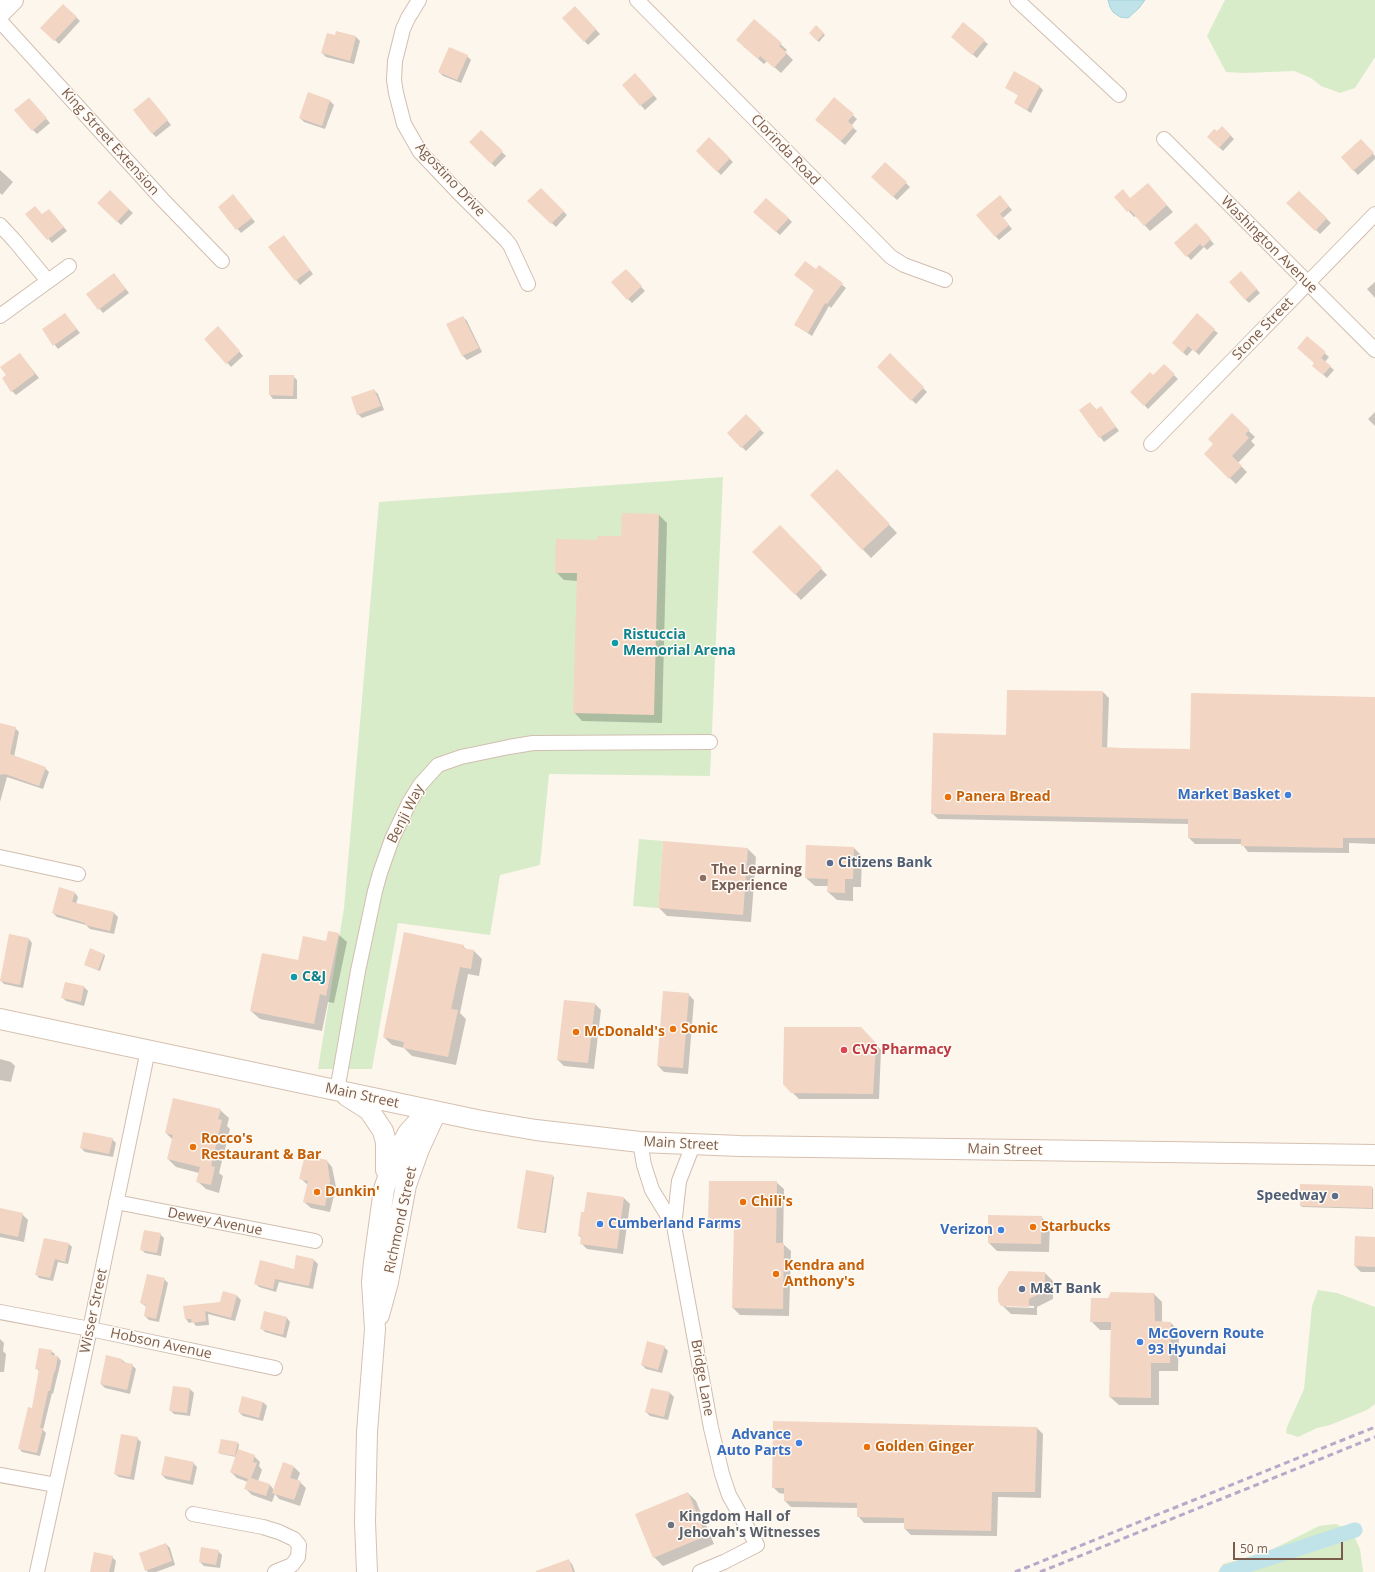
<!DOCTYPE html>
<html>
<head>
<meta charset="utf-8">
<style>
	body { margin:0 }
	#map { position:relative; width:1375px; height:1572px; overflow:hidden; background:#fdf6ec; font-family:"Open Sans",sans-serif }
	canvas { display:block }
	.scale { position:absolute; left:1233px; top:1542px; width:110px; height:18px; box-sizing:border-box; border:2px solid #7a5c4d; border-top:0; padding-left:5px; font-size:12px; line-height:14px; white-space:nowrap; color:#7a5c4d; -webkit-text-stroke:3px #fffaf3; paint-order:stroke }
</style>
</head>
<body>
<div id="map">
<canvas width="1375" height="1572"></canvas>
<div class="scale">50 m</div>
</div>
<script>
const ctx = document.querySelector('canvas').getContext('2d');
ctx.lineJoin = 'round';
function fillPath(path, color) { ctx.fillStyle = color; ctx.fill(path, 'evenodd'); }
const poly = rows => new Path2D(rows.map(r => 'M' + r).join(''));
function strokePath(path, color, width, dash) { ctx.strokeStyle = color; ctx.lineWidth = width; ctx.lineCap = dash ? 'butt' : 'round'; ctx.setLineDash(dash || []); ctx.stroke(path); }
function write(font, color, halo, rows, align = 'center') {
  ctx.font = font + ' "Open Sans",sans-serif'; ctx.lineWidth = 3; ctx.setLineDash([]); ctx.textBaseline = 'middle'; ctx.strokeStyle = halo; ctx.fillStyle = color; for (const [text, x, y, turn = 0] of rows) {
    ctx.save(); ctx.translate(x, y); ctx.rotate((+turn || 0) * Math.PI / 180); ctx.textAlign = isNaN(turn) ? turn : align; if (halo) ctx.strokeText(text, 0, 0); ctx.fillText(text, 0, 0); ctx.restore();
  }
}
fillPath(poly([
	[1225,0,1375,0,1375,57,1355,88,1340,93,1321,86,1311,78,1294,71,1244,73,1226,72,1207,36],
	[723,477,710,776,549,774,540,865,500,875,490,935,398,923,372,1069,318,1069,344,908,379,502],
	[639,839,663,841,658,908,633,906],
	[1318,1290,1337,1293,1375,1307,1375,1404,1367,1410,1330,1425,1317,1428,1298,1437,1286,1433,1287,1427,1304,1389,1312,1306],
	[1336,1524,1347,1529,1355,1538,1360,1549,1363,1572,1218,1572,1223,1564,1265,1553,1319,1526]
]), '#d8ecc9');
const water = poly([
	[1108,0,1145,0,1139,8,1128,18,1120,17,1113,12,1110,7,1108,0]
]);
fillPath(water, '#bfe3e8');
strokePath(water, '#a5d3da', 1);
fillPath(poly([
	[63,5,80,21,59,44,42,28],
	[575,7,600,34,588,45,563,18],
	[754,20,787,50,785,52,793,60,781,73,767,61,764,64,743,46],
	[816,27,825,35,819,42,810,33],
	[337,32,356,37,360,41,354,64,326,57,322,53,336,36],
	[956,41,984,41,988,44,977,58],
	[467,56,471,60,461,83,443,76,439,72],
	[639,78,657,99,645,110,623,85],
	[1039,86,1043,90,1031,113,1015,103,1019,96,1006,87],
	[835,99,857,119,851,126,857,131,845,145,820,123],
	[330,101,334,105,325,129,304,122,300,118],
	[153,102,171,125,156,137,152,133],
	[32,103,50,123,37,134,33,130],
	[1222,127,1234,139,1223,151,1208,137,1217,133],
	[481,131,506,156,495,167,471,142],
	[709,139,733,162,721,175,697,151],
	[1361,141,1375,156,1375,159,1358,175,1342,158],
	[885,163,910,187,897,200,872,177],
	[0,170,13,182,2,195,0,193],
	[541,189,567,215,556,227,529,201],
	[1153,190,1173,212,1150,231,1136,216,1134,217,1116,197,1131,199],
	[110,192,133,213,121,225,99,203],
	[1299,192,1331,223,1320,234,1288,203],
	[237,200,255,222,241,233,219,207],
	[1003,200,1012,210,1003,218,1012,229,999,240,978,216],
	[27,214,43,215,53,214,67,231,52,243],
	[758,216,788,218,792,222,780,235],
	[1200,228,1214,244,1207,250,1204,247,1191,260,1175,243],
	[287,240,313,274,300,285,270,247],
	[819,266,846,288,831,308,829,306,812,336,795,325,815,291,795,275,816,270],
	[626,271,645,291,632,303,628,299],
	[114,274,129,293,103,313,87,294],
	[1245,276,1260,293,1249,303,1245,299],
	[1375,282,1375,298,1367,289],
	[65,314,80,333,58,349,43,330],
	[463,317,467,321,482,352,467,360,463,356,448,325],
	[1214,330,1218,333,1199,355,1193,349,1187,356,1177,347],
	[222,331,243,356,231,367,205,339],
	[1307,338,1329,357,1325,362,1334,370,1327,378,1317,369],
	[20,354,39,378,16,395,12,391,7,375],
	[890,355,927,392,916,404,878,367],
	[1164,365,1178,379,1148,409,1132,392,1153,376],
	[293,376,297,380,297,399,273,399,270,395],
	[374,390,378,394,384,410,362,418,358,414],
	[1090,403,1097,410,1101,407,1119,431,1104,442,1080,410],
	[1375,412,1375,426,1368,419],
	[1232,415,1255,437,1251,441,1255,445,1238,463,1247,472,1236,484,1205,454,1215,445],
	[746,416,764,433,746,451,728,433],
	[845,478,897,533,871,558,811,495],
	[659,515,667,523,662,723,582,721,574,712,578,581,564,580,556,572,598,541,622,537],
	[780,526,827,575,801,600,754,552],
	[1103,692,1109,698,1107,749,1191,750,1375,698,1375,844,1349,843,1349,853,1248,852,1242,844,1195,844,1189,838,1189,824,938,819,932,813,1007,736],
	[0,724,15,728,19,732,14,757,45,768,49,772,43,789,7,777,0,802],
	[854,848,862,856,861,887,853,887,853,901,837,900,828,892,829,886,815,886,806,878],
	[748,849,756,857,751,922,667,916,659,908],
	[75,893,78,897,76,904,114,913,118,917,114,934,90,929,86,925,57,917,53,913],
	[338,934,347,942,334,1003,328,1002,322,1031,260,1019,251,1011,299,961],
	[29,939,32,943,23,988,4,984,0,980],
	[463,946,467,950,474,951,482,959,479,976,468,974,460,1013,466,1019,456,1065,412,1056,404,1048,392,1045,384,1037],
	[104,954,105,956,100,971,87,966],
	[66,983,84,987,88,991,84,1006,66,1001,62,997],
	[688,994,694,1000,688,1074,664,1072,658,1066],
	[595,1004,601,1010,594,1069,564,1066,558,1060],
	[860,1028,881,1050,879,1099,799,1099,784,1084],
	[0,1059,11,1062,15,1066,11,1082,0,1080],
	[220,1110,229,1118,227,1126,230,1129,219,1173,223,1176,219,1193,206,1189,197,1181,199,1173,176,1167,168,1159,173,1140,166,1133],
	[112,1139,116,1143,113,1157,85,1152,81,1148],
	[326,1160,332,1167,336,1187,330,1212,311,1208,304,1202,308,1185,300,1178],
	[553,1176,554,1177,546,1233,520,1229,519,1228],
	[776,1182,784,1189,783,1244,791,1251,789,1316,740,1315,733,1308,735,1229,717,1229,709,1222],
	[1372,1187,1373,1189,1373,1209,1302,1207,1301,1206],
	[624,1198,630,1204,623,1254,587,1249,581,1243,582,1238,579,1236],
	[0,1209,22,1214,28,1220,24,1242,0,1237],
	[1041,1217,1050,1225,1049,1252,997,1251,989,1243],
	[160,1234,164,1238,161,1256,145,1253,141,1249],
	[1375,1238,1375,1272,1361,1272,1355,1266],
	[69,1244,72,1247,68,1264,58,1262,53,1281,39,1278,36,1274],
	[314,1260,318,1264,313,1289,279,1282,276,1292,259,1287,255,1283,294,1270],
	[1045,1273,1053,1281,1053,1299,1037,1307,1037,1315,1011,1314,1002,1305],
	[1006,1305,1034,1306,1034,1308,1006,1307],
	[164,1279,168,1283,159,1322,149,1320,145,1316,147,1307,141,1303],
	[223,1292,237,1296,241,1300,235,1321,208,1314,209,1325,196,1326,193,1322,189,1323,186,1319,220,1303],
	[1154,1294,1162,1302,1162,1322,1171,1323,1179,1331,1178,1371,1159,1371,1159,1405,1119,1405,1110,1397,1112,1330,1100,1330,1091,1321,1109,1299],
	[287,1318,290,1322,286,1338,265,1332,261,1328],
	[0,1339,4,1343,3,1351,6,1354,4,1372,0,1372],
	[664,1347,668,1351,662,1373,646,1369,642,1365],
	[51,1351,55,1354,54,1357,58,1357,61,1361,53,1394,52,1393,43,1430,46,1433,40,1456,22,1452,19,1448,32,1409,40,1372,36,1368],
	[122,1360,126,1363,132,1365,136,1369,130,1394,105,1388,101,1384],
	[190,1389,194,1393,190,1416,174,1414,170,1410],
	[670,1393,674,1397,668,1420,650,1416,646,1412],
	[263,1402,267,1406,263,1421,243,1416,239,1412],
	[1037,1428,1043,1434,1041,1498,998,1497,997,1536,911,1535,905,1529,905,1523,864,1523,858,1516,858,1508,791,1507,785,1501,785,1494,779,1493,773,1487],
	[137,1438,141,1442,134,1480,119,1477,115,1474],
	[238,1443,239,1445,238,1450,254,1456,260,1462,259,1466,262,1470,258,1481,270,1485,274,1490,294,1467,300,1473,297,1481,300,1482,306,1488,300,1506,279,1499,275,1494,272,1502,252,1495,246,1489,248,1482,237,1478,231,1472,236,1457,221,1454,219,1453],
	[193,1463,197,1467,193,1485,166,1479,162,1475],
	[688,1493,696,1501,714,1544,663,1566,654,1557],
	[166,1544,170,1548,175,1565,156,1572,148,1572,146,1570],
	[218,1551,222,1555,220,1568,204,1566,200,1562],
	[112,1557,116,1561,114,1572,91,1572],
	[568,1560,572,1564,575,1572,548,1572]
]), '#0003');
strokePath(poly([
	[1227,1572,1355,1530]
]), '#bfe3e8', 15);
fillPath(poly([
	[63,4,77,17,54,41,40,28],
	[575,6,596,29,584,42,562,18],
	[754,19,782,43,779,46,787,53,774,68,760,56,758,59,736,40],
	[963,22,985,40,972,55,951,37],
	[816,25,824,33,817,41,809,33],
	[336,31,356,36,350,61,321,53,327,33,335,35],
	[449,47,468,55,457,80,438,72],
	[1014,71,1040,86,1027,110,1014,103,1018,95,1005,88],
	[635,73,654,95,640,106,622,85],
	[308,92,330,100,322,126,299,118],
	[149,97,168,120,152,134,133,110],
	[834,97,854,114,848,121,854,127,841,141,815,120],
	[29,98,47,118,32,131,14,110],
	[1222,126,1231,135,1219,148,1207,137,1214,129,1217,131],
	[481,130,503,151,491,164,469,142],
	[709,137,730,158,717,172,696,151],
	[1361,139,1374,153,1353,171,1341,157],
	[885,162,907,182,893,197,871,177],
	[1148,183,1167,205,1144,226,1130,210,1127,212,1114,197,1123,189,1130,198],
	[541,188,564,211,551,224,527,201],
	[110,190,129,209,117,222,97,203],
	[1299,191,1327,218,1315,231,1286,203],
	[233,194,252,218,236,230,218,207],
	[1000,195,1009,206,1000,214,1009,225,995,237,976,215],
	[766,198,789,218,776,232,753,212],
	[35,206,42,214,49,209,64,227,47,240,25,214],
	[1196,223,1211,239,1203,247,1200,244,1186,257,1174,243],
	[284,235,310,270,295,281,268,247],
	[805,261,816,269,819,265,843,283,827,304,825,303,808,333,794,325,814,290,794,275],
	[626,269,642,286,627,300,611,282],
	[1241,271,1257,289,1245,300,1229,282],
	[114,273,126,289,98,310,86,294],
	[65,313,77,329,53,346,42,329],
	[1197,313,1215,329,1195,352,1188,346,1183,353,1172,343],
	[463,316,479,348,462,356,446,324],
	[218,326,240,351,226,364,204,339],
	[1307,336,1326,352,1321,358,1331,366,1323,375,1312,366,1314,363,1297,348],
	[20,353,35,374,11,392,2,378,6,375,0,367],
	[890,353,924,387,911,401,877,367],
	[1164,364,1175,374,1144,406,1130,392,1150,372,1153,375],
	[269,375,294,375,293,396,269,395],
	[374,389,381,406,357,415,351,397],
	[1090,402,1096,410,1101,406,1116,427,1099,438,1079,410],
	[1232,413,1250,430,1245,434,1249,438,1232,456,1242,466,1229,479,1204,454,1213,444,1208,439],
	[746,414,761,429,741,448,727,433],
	[837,469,890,524,862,550,810,495],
	[622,513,659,514,654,715,573,713,577,573,555,573,556,539,597,540,598,536,621,536],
	[780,525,822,568,795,595,752,552],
	[1007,690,1103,691,1102,747,1122,748,1190,749,1191,693,1375,697,1375,838,1343,838,1343,848,1241,846,1241,839,1188,838,1188,819,931,814,933,733,1006,735],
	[0,723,16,727,10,754,46,767,39,786,5,774,0,775],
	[663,841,748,848,743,915,658,908],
	[806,845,854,847,853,879,845,879,845,893,827,892,828,879,805,878],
	[59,887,75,892,72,902,114,912,110,931,85,925,85,923,52,913],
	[328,931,339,933,326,996,320,994,314,1024,250,1011,262,953,298,960,303,936,326,941],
	[404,932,464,945,463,948,474,950,471,969,460,967,451,1009,458,1010,448,1057,403,1048,404,1042,383,1037],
	[9,934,29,938,20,985,0,981],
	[90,948,104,954,98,970,84,965],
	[65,982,84,986,81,1002,61,998],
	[663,991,689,993,683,1068,657,1066],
	[564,1000,595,1003,588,1063,557,1060],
	[784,1027,861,1027,876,1043,873,1094,791,1093,783,1084],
	[173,1098,221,1109,218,1119,222,1120,211,1166,215,1167,211,1185,196,1182,200,1167,167,1159,173,1135,165,1133],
	[83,1132,113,1138,109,1154,80,1148],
	[305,1155,327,1160,330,1181,325,1206,303,1202,308,1181,299,1179],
	[526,1170,553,1175,544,1232,517,1228],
	[709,1181,777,1181,776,1243,784,1243,783,1309,732,1308,734,1222,708,1222],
	[1300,1184,1372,1186,1372,1208,1300,1206],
	[587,1192,624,1197,617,1249,580,1244,581,1236,578,1236,581,1212,584,1212],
	[0,1208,23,1213,18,1237,0,1233],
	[988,1215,1042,1216,1041,1244,988,1243],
	[144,1230,161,1233,157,1253,140,1250],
	[1355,1236,1375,1237,1375,1267,1354,1266],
	[44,1238,69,1243,65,1262,55,1259,50,1278,35,1275],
	[296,1255,314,1259,309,1286,275,1279,273,1289,254,1284,260,1260,294,1269],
	[1009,1271,1045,1272,1045,1291,1029,1299,1029,1307,1001,1306,998,1301,998,1288],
	[147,1274,165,1278,156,1319,144,1316,146,1305,140,1303],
	[223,1291,237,1295,231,1318,205,1311,206,1321,192,1323,191,1319,185,1319,183,1306,220,1302],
	[1111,1292,1154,1293,1155,1321,1171,1322,1170,1363,1151,1363,1151,1398,1109,1397,1111,1322,1090,1322,1091,1298,1108,1298],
	[264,1311,287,1317,283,1335,260,1329],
	[647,1341,665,1346,658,1370,641,1365],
	[39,1348,52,1350,51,1355,58,1356,55,1372,54,1372,50,1391,48,1391,40,1428,43,1428,37,1453,18,1449,28,1407,32,1408,39,1369,35,1369],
	[106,1355,122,1359,122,1362,133,1364,127,1390,100,1384],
	[173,1386,190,1388,187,1413,169,1411],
	[651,1388,670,1392,664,1417,645,1412],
	[242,1396,263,1402,259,1418,238,1412],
	[773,1421,1037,1427,1035,1492,992,1492,991,1531,904,1529,904,1518,857,1517,857,1503,784,1501,784,1488,772,1488],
	[121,1434,138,1437,130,1477,114,1474],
	[221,1439,238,1442,235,1456,218,1453],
	[238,1449,255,1455,253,1462,257,1463,251,1478,270,1484,266,1496,244,1489,248,1479,230,1472],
	[165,1456,194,1462,190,1481,161,1475],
	[283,1462,294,1466,290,1478,301,1481,294,1500,272,1493],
	[688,1492,706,1536,653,1558,635,1514],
	[166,1543,172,1561,145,1571,139,1553],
	[201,1547,219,1550,216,1565,199,1562],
	[94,1552,113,1556,109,1572,90,1572],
	[569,1559,573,1572,536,1572,536,1571]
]), '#f3d5c3');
const street = poly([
	[419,0,408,18,403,29,395,61,394,80,396,93,404,124,420,152,457,191,505,239,510,245,528,284],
	[637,0,891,257,904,265,945,280],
	[1017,0,1119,95],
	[0,21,162,199,222,261],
	[1164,139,1375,350],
	[0,225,14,240,48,281],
	[0,316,69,266],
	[1151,444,1375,214],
	[0,857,78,874],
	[337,1091,358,971,375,891,380,873,392,839,409,803,420,785,438,765,461,757,509,747,533,743,710,742],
	[640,1142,644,1165,652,1190,674,1226],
	[693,1145,679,1181,674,1226,711,1428,722,1474,729,1495,757,1545,724,1562,700,1572],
	[116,1202,315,1241],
	[0,1312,90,1329,275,1368],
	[0,1475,56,1485],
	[193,1514,263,1527,279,1532,294,1539,299,1545,298,1557,292,1565,275,1572],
	[37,1572,90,1329,148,1050]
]);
const secondary = poly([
	[0,13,13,0],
	[0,1019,477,1120,536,1130,640,1142,740,1146,1375,1155],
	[347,1096,369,1110,383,1131,386,1142,386,1170],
	[379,1315,388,1282,406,1185,419,1149,436,1112],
	[367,1572,365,1522,367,1432,375,1329,372,1282,374,1262,384,1189,396,1155,408,1133,417,1123,436,1112]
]);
strokePath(street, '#d1beb0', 16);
strokePath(secondary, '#d6c0b0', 22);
strokePath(street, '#fff', 14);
strokePath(secondary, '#fff', 20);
strokePath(poly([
	[1015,1572,1375,1427],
	[1040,1572,1375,1437]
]), '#b9a8c9', 3, [6, 4]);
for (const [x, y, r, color] of [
	[615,643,4,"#0f9aa8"],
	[1288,795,4,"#3f7fe0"],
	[948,797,4,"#e8710a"],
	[830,863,4,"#5c6f8a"],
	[703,878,4,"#8d6e63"],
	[294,977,4,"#0f9aa8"],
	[673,1029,4,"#e8710a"],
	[576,1032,4,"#e8710a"],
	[844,1050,4,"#e0444e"],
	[193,1147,4,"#e8710a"],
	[317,1192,4,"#e8710a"],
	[1335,1196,4,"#5c6f8a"],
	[743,1202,4,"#e8710a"],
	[600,1224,4,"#3f7fe0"],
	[1033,1227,4,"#e8710a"],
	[1001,1230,4,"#3f7fe0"],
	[776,1274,4,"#e8710a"],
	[1022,1289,4,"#5c6f8a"],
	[1140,1342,4,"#3f7fe0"],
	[799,1443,4,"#3f7fe0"],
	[867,1447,4,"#e8710a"],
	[671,1525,4,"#6b7280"]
]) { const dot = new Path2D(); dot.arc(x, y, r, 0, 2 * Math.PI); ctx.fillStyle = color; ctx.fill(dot); strokePath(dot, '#fffaf3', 1.5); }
write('14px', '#7a5c4d', '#fffaf3', [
	["King Street Extension",110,142,48],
	["Clorinda Road",785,150,46],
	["Agostino Drive",450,180,47],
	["Washington Avenue",1269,245,45],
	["Stone Street",1263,329,-46],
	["Benji Way",406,814,-63],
	["Main Street",362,1096,12],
	["Main Street",681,1144,3],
	["Main Street",1005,1150,1],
	["Richmond Street",401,1220,-78],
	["Dewey Avenue",215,1222,11],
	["Wisser Street",94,1311,-78],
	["Hobson Avenue",161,1344,12],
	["Bridge Lane",702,1378,80]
]);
write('bold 14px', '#0d838f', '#fffaf3', [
	["Ristuccia",623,635],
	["Memorial Arena",623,651],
	["C&J",302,977]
], 'left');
write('bold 14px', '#366cbe', '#fffaf3', [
	["Market Basket",1280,795],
	["Cumberland Farms",608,1224,"left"],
	["Verizon",993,1230],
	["McGovern Route",1148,1334,"left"],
	["93 Hyundai",1148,1350,"left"],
	["Advance",791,1435],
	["Auto Parts",791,1451]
], 'right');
write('bold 14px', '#c56008', '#fffaf3', [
	["Panera Bread",956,797],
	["Sonic",681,1029],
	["McDonald's",584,1032],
	["Rocco's",201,1139],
	["Restaurant & Bar",201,1155],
	["Dunkin'",325,1192],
	["Chili's",751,1202],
	["Starbucks",1041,1227],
	["Kendra and",784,1266],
	["Anthony's",784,1282],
	["Golden Ginger",875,1447]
], 'left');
write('bold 14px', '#4e5e75', '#fffaf3', [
	["Citizens Bank",838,863],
	["Speedway",1327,1196,"right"],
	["M&T Bank",1030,1289]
], 'left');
write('bold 14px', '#785e54', '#fffaf3', [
	["The Learning",711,870],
	["Experience",711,886]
], 'left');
write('bold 14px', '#be3a42', '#fffaf3', [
	["CVS Pharmacy",852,1050]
], 'left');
write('bold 14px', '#5b616d', '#fffaf3', [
	["Kingdom Hall of",679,1517],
	["Jehovah's Witnesses",679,1533]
], 'left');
</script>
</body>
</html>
